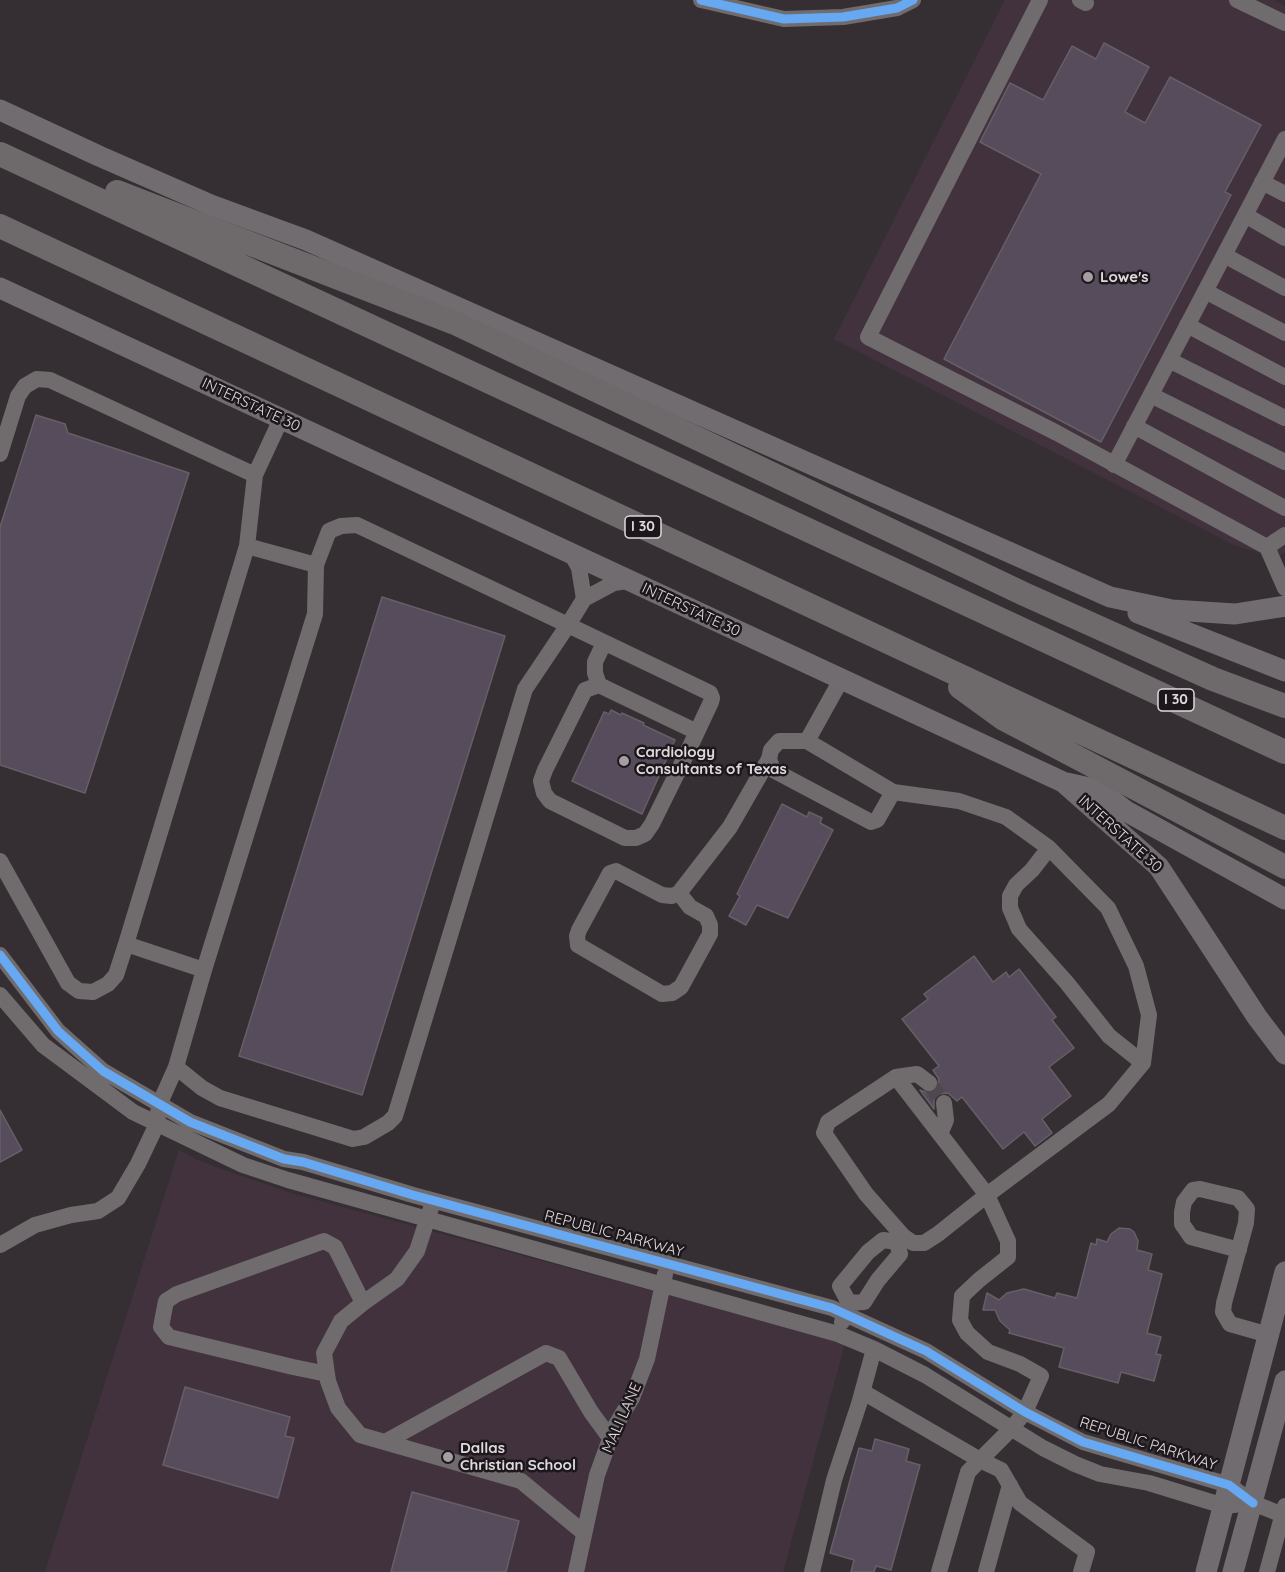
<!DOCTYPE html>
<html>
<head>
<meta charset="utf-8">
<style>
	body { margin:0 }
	canvas { display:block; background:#352f34 }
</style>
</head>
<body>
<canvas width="1285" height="1572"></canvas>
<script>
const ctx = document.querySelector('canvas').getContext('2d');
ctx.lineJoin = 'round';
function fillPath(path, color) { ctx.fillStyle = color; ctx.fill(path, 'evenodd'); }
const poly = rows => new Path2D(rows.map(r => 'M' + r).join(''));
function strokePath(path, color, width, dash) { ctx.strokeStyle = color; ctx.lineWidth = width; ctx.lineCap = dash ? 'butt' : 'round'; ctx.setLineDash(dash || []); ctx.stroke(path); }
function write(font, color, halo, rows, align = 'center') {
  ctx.font = font + ' Quicksand,sans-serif'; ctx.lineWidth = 5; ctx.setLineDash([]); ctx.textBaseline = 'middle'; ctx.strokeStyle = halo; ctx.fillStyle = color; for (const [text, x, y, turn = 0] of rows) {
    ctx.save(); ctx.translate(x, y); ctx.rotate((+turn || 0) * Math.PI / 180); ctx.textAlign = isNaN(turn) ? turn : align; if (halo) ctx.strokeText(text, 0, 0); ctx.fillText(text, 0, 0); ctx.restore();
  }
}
fillPath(poly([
	[1005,0,1274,0,1285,6,1285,552,1277,557,1236,546,834,339],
	[179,1150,195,1159,224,1170,294,1194,845,1343,783,1572,45,1572]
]), '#42323e');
const building = poly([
	[1104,43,1149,67,1125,112,1145,123,1170,77,1261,125,1225,192,1231,195,1101,442,944,359,1041,174,980,142,1010,83,1043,100,1072,46,1096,59,1104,43],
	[36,415,65,424,68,433,189,473,85,793,0,765,0,527,36,415],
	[382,597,505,636,362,1095,239,1056,382,597],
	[611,710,621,715,622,713,644,723,643,725,675,740,642,814,572,781,604,712,609,714,611,710],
	[782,804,807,817,809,812,822,818,820,823,833,830,788,918,757,905,746,925,729,916,740,896,737,894,782,804],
	[974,956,993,982,1006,972,1009,977,1019,969,1056,1017,1052,1020,1074,1048,1049,1067,1071,1096,1042,1119,1052,1133,1035,1146,1024,1132,1003,1149,962,1097,957,1101,948,1093,938,1094,934,1099,934,1109,920,1090,928,1093,937,1090,939,1079,933,1070,939,1066,902,1019,928,999,924,994,974,956],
	[0,1110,22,1150,0,1162,0,1110],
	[1119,1228,1130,1229,1134,1232,1138,1241,1137,1250,1152,1254,1148,1270,1162,1274,1147,1333,1161,1337,1156,1354,1161,1355,1154,1381,1121,1372,1118,1383,1059,1367,1064,1348,1009,1333,1010,1330,1000,1321,995,1310,983,1310,987,1293,999,1300,1007,1293,1024,1289,1055,1298,1057,1293,1077,1298,1091,1243,1096,1245,1097,1239,1107,1242,1111,1234,1119,1228],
	[185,1387,290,1417,285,1436,294,1438,278,1498,163,1465,185,1387],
	[875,1439,909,1449,906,1461,920,1465,891,1570,876,1566,874,1572,851,1572,854,1560,830,1553,859,1448,872,1451,875,1439],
	[412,1492,519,1521,506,1572,391,1572,412,1492]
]);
fillPath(building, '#574c5c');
strokePath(building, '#646065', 1.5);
strokePath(poly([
	[929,1083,944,1103]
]), '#4f484e', 16, [16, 8]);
strokePath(poly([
	[701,0,784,19,843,17,897,8,913,0],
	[1040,0,868,337,1057,433,1267,547,1285,588],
	[1080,0,1086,3],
	[1237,0,1285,23],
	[1262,182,1285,194],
	[1245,215,1285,238],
	[1224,255,1285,288],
	[1205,291,1285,333],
	[1187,325,1285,377],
	[1169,360,1285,418],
	[1151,395,1285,462],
	[1134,426,1285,508],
	[0,454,18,396,25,386,37,379,50,380,255,475],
	[1114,465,1285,139],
	[247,546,316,565],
	[1267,547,1285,535],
	[572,555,579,568,584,599],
	[627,581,614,583,584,599,568,625,710,693,712,698,711,702,688,751,652,824,645,834,636,838,625,838,550,801,544,793,541,781,545,770,585,690,599,685,697,732],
	[841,680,807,741,893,792,959,801,1006,817,1049,848,1108,908,1136,966,1149,1015,1143,1063,1109,1104,987,1195,938,1234,924,1243,913,1243,903,1236,866,1194,824,1133,828,1122,896,1077,987,1195,1008,1241,1008,1257,979,1280,962,1296,960,1320,967,1333,988,1352,1020,1364,1041,1376,1025,1412,1011,1429,968,1472,939,1572],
	[599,685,595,673,595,662,604,643],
	[807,741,779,741,771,750,769,759,773,770,871,822,877,820,893,792],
	[1049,848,1032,870,1016,885,1010,896,1010,908,1019,929,1067,983,1109,1036,1143,1063],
	[0,861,68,983,79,991,93,992,108,984,116,975,126,944,247,546,255,475,281,419],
	[679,893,690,907,706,916,710,925,710,934,681,987,672,993,662,994,578,945,577,936,579,930,610,873,616,871,662,895,672,896,679,893,730,827,769,759],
	[126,944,204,970],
	[0,955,58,1031,103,1071,190,1122,284,1159,303,1162,413,1195,832,1308,926,1351,1025,1412,1083,1442,1229,1485,1253,1503,1283,1515],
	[0,995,43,1045,133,1112,243,1165,288,1180,838,1334,874,1349,925,1375,1043,1448,1075,1464,1100,1474,1149,1483,1224,1506,1253,1503],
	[896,1077,917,1074,929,1083],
	[940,1134,946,1120,944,1103],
	[431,1208,417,1251,397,1279,363,1303,341,1321,324,1353,328,1381,338,1408,360,1435,521,1481,584,1533],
	[0,1245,35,1225,71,1215,98,1211,118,1198,138,1164,157,1124,159,1105,176,1067,204,970,315,614,316,565,329,531,341,526,357,525,568,625,525,689,395,1116,388,1123,364,1137,353,1139,220,1098,202,1088,176,1067],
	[1239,1250,1191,1237,1187,1231,1182,1224,1182,1212,1184,1202,1193,1190,1200,1189,1238,1198,1247,1209,1246,1223,1224,1303,1223,1312,1230,1324,1269,1335],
	[849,1303,864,1302,878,1280,900,1254,897,1242],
	[842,1322,849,1303,840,1286,868,1252,883,1240,897,1242],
	[327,1374,293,1367,169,1337,161,1327,166,1301,177,1294,324,1241,335,1247,363,1303],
	[863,1392,980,1460,1001,1470,1020,1503,1087,1552,1081,1572],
	[385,1442,546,1353,559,1358,591,1412,610,1438],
	[576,1572,597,1475,614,1428,632,1398,647,1359,665,1274],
	[812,1572,834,1480,859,1404,874,1349],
	[986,1572,1010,1485],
	[1267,1572,1285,1506]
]), '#706c6e', 16);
strokePath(poly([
	[0,110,99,156,211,205,306,240,1110,597,1172,610,1235,614,1285,606],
	[0,288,1063,782,1159,867,1257,1017,1285,1054],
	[1138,613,1285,671],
	[1067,783,1098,790,1126,811,1285,899],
	[1206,1572,1285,1272],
	[1233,1572,1285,1381]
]), '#716c70', 21);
strokePath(poly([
	[0,154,1285,752],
	[117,192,455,323,1024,594,1213,679,1285,706],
	[0,226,1285,828],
	[960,687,1004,719,1285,867]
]), '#6e6a6b', 24);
strokePath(poly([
	[701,0,784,19,843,17,897,8,913,0],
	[0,955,58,1031,103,1071,190,1122,284,1159,303,1162,413,1195,832,1308,926,1351,1025,1412,1083,1442,1229,1485,1253,1503]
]), '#66a8f1', 9);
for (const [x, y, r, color] of [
	[1088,277,6,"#a49da2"],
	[624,761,6,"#a49da2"],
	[448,1457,6,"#a49da2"]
]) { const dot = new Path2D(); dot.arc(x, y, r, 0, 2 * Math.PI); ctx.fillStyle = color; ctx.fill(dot); strokePath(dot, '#1c171a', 2); }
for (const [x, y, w] of [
	[643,527,36],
	[1176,700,36]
]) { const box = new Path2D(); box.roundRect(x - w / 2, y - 11, w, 22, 4.5); ctx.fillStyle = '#1c171a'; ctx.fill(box); strokePath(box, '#e0d8de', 1.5); }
write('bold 14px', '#e0d8de', null, [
	["I 30",643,527],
	["I 30",1176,700]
]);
write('bold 15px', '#e0d8de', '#1c171a', [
	["Lowe's",1100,277],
	["Cardiology",636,752],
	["Consultants of Texas",636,769],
	["Dallas",460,1448],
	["Christian School",460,1465]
], 'left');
write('15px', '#e0d8de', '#1c171a', [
	["INTERSTATE 30",251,405,25],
	["INTERSTATE 30",691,610,25],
	["INTERSTATE 30",1120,834,42],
	["REPUBLIC PARKWAY",614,1234,15],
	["MALI LANE",622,1418,-66],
	["REPUBLIC PARKWAY",1148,1444,18]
]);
</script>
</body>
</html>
